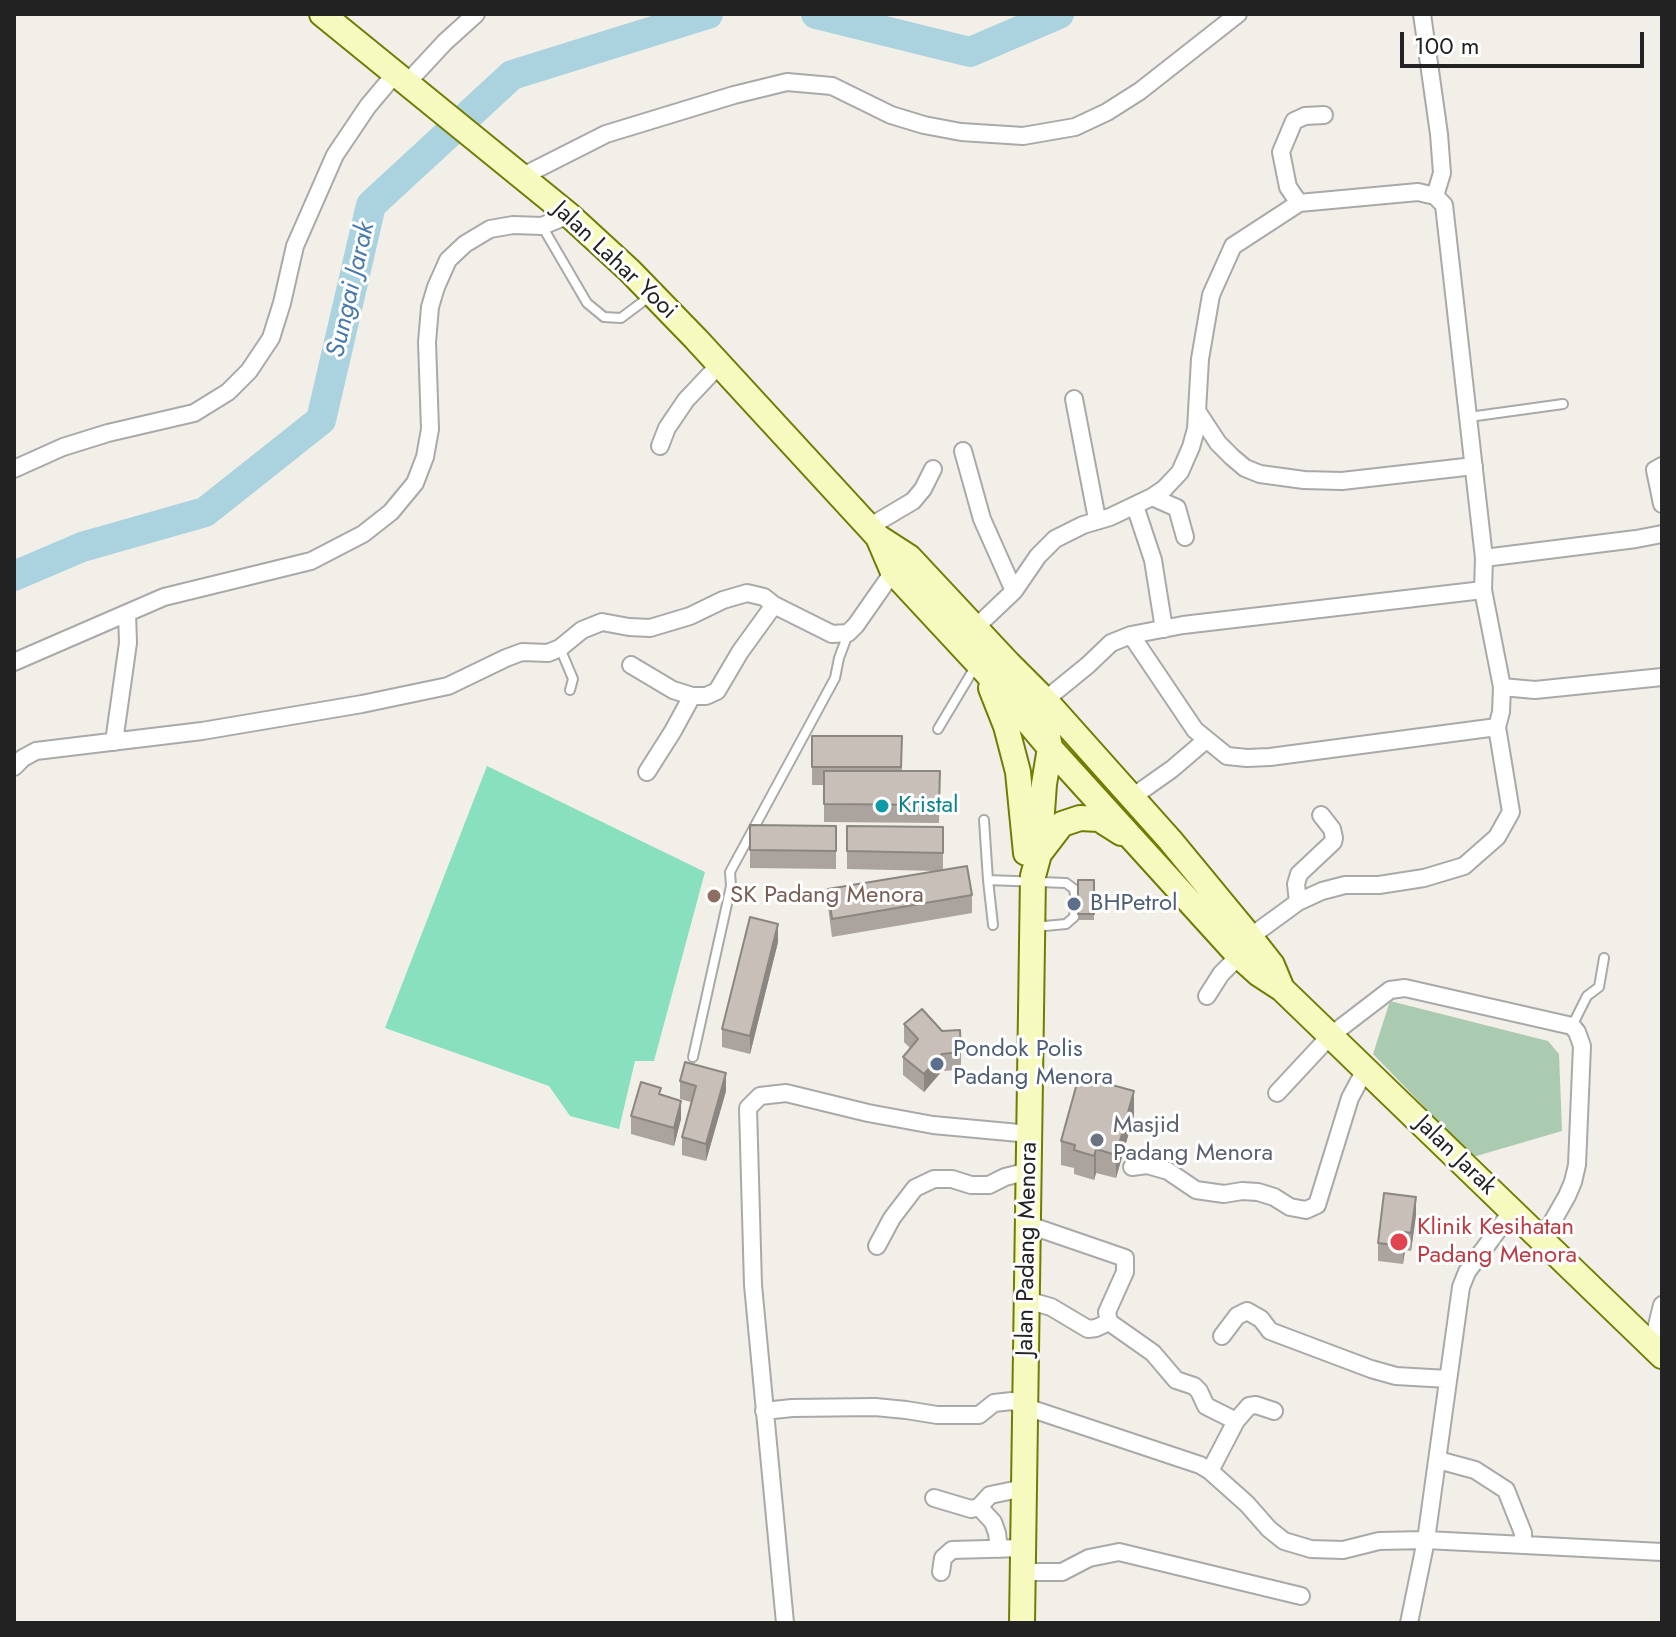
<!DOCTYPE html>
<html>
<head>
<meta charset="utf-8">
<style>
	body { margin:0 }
	#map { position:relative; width:1676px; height:1637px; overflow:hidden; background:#f2efe9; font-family:Jost,sans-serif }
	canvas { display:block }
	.frame { position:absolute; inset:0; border:16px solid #222; pointer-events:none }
	.scale { position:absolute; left:1400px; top:32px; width:244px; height:36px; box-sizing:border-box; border:4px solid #222; border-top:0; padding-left:10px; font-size:24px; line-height:28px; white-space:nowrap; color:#222; -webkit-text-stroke:6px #fff; paint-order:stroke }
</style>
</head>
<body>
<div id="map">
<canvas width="1676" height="1637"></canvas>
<div class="frame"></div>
<div class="scale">100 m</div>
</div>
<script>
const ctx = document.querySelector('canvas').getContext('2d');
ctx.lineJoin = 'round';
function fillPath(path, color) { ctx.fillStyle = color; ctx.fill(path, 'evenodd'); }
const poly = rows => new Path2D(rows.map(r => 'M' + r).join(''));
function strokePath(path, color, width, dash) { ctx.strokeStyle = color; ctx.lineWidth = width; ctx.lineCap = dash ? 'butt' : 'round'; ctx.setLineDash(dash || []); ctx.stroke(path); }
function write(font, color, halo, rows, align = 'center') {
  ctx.font = font + ' Jost,sans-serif'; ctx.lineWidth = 6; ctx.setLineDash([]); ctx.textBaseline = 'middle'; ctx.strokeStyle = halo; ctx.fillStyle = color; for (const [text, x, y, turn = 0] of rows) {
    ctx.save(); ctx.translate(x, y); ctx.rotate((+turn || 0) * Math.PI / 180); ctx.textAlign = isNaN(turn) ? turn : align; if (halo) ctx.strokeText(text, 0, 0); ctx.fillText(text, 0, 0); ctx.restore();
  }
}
fillPath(poly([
	[1390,1001,1548,1041,1559,1054,1562,1131,1473,1157,1373,1054]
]), '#aacbaf');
fillPath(poly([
	[487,766,705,872,654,1061,635,1061,619,1129,570,1116,549,1086,385,1028]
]), '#88e0be');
strokePath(poly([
	[816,14,970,52,1059,14],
	[14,576,82,547,205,512,321,420,371,205,512,75,708,14]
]), '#aad3df', 30);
const service = poly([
	[542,226,587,303,604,317,621,318,649,297],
	[1469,417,1563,404],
	[560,648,573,679,570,690],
	[938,729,975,667],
	[984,820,988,880,1066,883,1074,889,1076,901,1074,917,1066,924,1034,927],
	[988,880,993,925],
	[1572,1026,1587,996,1599,987,1604,958],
	[693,1057,731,886,730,872,835,678,839,658,848,634]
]);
const minor = poly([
	[1422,14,1439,134,1442,173,1435,196],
	[406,84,445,42,476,14],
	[521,177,606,134,734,95,787,82,832,86,891,115,924,125,961,132,1023,136,1075,127,1107,112,1140,91,1238,14],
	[1299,203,1288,187,1281,152,1294,121,1305,116,1324,115],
	[1074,399,1097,519],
	[1197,411,1218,443,1232,457,1245,468,1260,474,1304,480,1342,481,1474,466],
	[660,446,667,428,686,400,720,364],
	[963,451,982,519,1014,591],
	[1662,466,1655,470,1662,504],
	[14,469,63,447,108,433,194,413,228,392,249,371,271,338,282,303,295,246,335,155,368,106,395,74],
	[1152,497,1177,508,1185,537],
	[1135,506,1153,560,1164,629],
	[869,527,913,501,923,489,933,469],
	[1484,558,1636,539,1662,534],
	[975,628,1014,591,1038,556,1055,539,1083,525,1110,517,1152,497,1164,489,1180,472,1191,447,1196,429,1200,359,1211,295,1233,246,1299,203,1418,192,1435,196,1444,205,1484,558,1483,590,1502,687,1501,712,1497,727,1270,757,1247,758,1227,756,1195,730,1131,635],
	[14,662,164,597,311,561,363,534,391,512,415,483,425,457,430,429,427,342,430,307,436,287,448,260,465,244,490,229,513,225,542,226,569,215],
	[631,665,673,690,692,696],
	[1502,687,1535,690,1662,677],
	[1045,700,1088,665,1111,643,1131,635,1183,625,1483,590],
	[114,742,128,643,127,613],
	[14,767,23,758,36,751,202,731,362,704,448,686,506,658,522,652,548,653,560,648,582,630,602,622,629,627,650,628,690,616,723,600,747,593,764,597,774,605,832,634,848,633,856,625,893,572],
	[647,772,673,731,692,696,706,696,717,691,740,652,774,605],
	[1131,798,1172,769,1206,740],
	[1298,902,1322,891,1345,885,1379,885,1424,878,1464,866,1497,837,1511,812,1497,727],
	[1250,937,1298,902,1296,884,1299,874,1333,842,1334,838,1332,829,1321,815],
	[1207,996,1221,974,1239,956],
	[1277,1093,1330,1036,1390,990,1405,988,1572,1026,1577,1032,1582,1046,1577,1165,1573,1182,1567,1196,1542,1240],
	[1132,1167,1147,1165,1168,1171,1196,1190,1224,1194,1242,1191,1258,1192,1274,1197,1290,1207,1306,1210,1317,1205,1350,1098,1365,1070],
	[1029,1225,1125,1258,1125,1272,1107,1312,1109,1322,1153,1353,1176,1380,1194,1386,1199,1391,1206,1406,1236,1421],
	[877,1246,892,1218,915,1188,934,1179,952,1179,971,1185,989,1185,1005,1177,1029,1171],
	[1027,1300,1051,1307,1088,1329,1096,1328,1109,1322],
	[1222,1336,1237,1316,1247,1311,1261,1319,1270,1331,1371,1369,1396,1376,1448,1379],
	[1652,1346,1662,1305],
	[764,1411,792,1408,875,1407,906,1410,937,1415,979,1415,994,1403,1012,1401,1026,1407,1200,1465,1210,1471,1247,1504,1269,1529,1284,1541,1311,1549,1343,1550,1379,1541,1426,1540,1662,1552],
	[1438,1460,1475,1470,1506,1490,1523,1533,1523,1545],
	[1210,1471,1236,1421,1249,1406,1256,1405,1274,1411],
	[934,1498,971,1509,979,1507,990,1495,1024,1488],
	[979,1507,993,1522,997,1533,999,1549],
	[941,1572,943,1558,952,1550,1023,1548],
	[1023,1572,1062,1572,1089,1558,1119,1552,1301,1596],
	[785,1623,753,1285,748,1108,760,1096,786,1093,868,1113,933,1125,1030,1134],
	[1409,1623,1426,1540,1461,1287,1467,1272,1512,1211]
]);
const secondary = poly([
	[322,14,569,215,630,271,696,339,869,527,878,537,893,572,985,671,1050,748,1239,956,1259,974,1282,989,1662,1356],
	[878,537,909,557,1008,663,1045,700,1170,840,1250,937,1272,965,1282,989],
	[1008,663,1042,719,1048,736,1050,748,1044,784,1039,854,1033,876,1022,1623],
	[991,688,1006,726,1018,772,1026,853],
	[1039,854,1062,824,1080,818,1099,819,1121,833]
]);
strokePath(service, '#a9a9a9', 12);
strokePath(minor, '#a9a9a9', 20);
strokePath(secondary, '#707d05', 28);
strokePath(service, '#fff', 8);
strokePath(minor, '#fff', 16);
strokePath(secondary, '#f7fabf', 24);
fillPath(poly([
	[812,736,902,736,902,771,940,771,939,823,824,822,824,785,812,785],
	[750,825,836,826,836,869,750,868],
	[847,826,943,827,943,870,972,895,972,913,832,937,828,907,828,889,939,871,847,869],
	[1078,880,1094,880,1094,920,1078,920],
	[778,942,750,1054,722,1047,722,1029],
	[904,1024,961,1052,961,1070,942,1071,924,1092,903,1075,903,1057,910,1048,904,1042],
	[680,1081,726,1091,706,1161,682,1155,682,1137,691,1102,680,1099],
	[661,1095,681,1119,674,1146,631,1134,631,1116],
	[1134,1115,1116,1178,1096,1173,1094,1180,1074,1174,1074,1168,1061,1165,1061,1141],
	[1416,1215,1411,1251,1405,1250,1403,1264,1378,1261,1378,1243]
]), '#aba49e');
fillPath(poly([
	[778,924,778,942,750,1054,750,1036],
	[942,1054,942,1071,924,1092,924,1074],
	[726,1073,726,1091,706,1161,706,1144],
	[1134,1091,1134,1115,1116,1178,1116,1155],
	[681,1101,681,1119,674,1146,674,1128],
	[1096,1149,1096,1173,1094,1180,1094,1156],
	[1416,1197,1416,1215,1411,1251,1411,1233],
	[1405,1232,1405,1250,1403,1264,1403,1246]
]), '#8b8681');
const building = poly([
	[812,736,902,736,901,767,812,767,812,736],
	[824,771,940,771,939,805,824,804,824,771],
	[750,825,836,826,836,851,750,850,750,825],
	[847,826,943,827,943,853,847,851,847,826],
	[967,866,972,895,832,919,828,889,967,866],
	[1078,880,1094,880,1094,914,1078,914,1078,880],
	[750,917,778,924,750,1036,722,1029,750,917],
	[922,1009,942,1031,960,1030,961,1052,942,1054,924,1074,903,1057,918,1039,904,1024,922,1009],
	[685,1062,726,1073,706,1144,682,1137,696,1086,680,1081,685,1062],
	[1079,1076,1134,1091,1116,1155,1096,1149,1094,1156,1074,1150,1075,1145,1061,1141,1079,1076],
	[641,1082,661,1088,659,1094,681,1101,674,1128,631,1116,641,1082],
	[1384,1193,1416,1197,1411,1233,1405,1232,1403,1246,1378,1243,1384,1193]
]);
fillPath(building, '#c7bfb8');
strokePath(building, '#8b8681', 2);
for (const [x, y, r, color] of [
	[882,806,8,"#0f9aa8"],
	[714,896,8,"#8d6e63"],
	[1074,904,8,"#5c6f8a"],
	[937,1064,8,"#5c6f8a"],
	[1097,1140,8,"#6b7280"],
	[1399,1242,10,"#e0444e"]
]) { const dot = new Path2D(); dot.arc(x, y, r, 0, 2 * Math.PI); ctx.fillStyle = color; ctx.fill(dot); strokePath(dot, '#fff', 3); }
write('24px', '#222', '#fff', [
	["Jalan Lahar Yooi",614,261,43],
	["Jalan Jarak",1455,1156,44],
	["Jalan Padang Menora",1028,1249,-89]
]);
write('24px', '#0d838f', '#fff', [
	["Kristal",898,806]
], 'left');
write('24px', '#785e54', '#fff', [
	["SK Padang Menora",730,896]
], 'left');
write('24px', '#4e5e75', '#fff', [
	["BHPetrol",1090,904],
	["Pondok Polis",953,1050],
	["Padang Menora",953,1078]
], 'left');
write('24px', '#5b616d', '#fff', [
	["Masjid",1113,1126],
	["Padang Menora",1113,1154]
], 'left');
write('24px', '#be3a42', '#fff', [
	["Klinik Kesihatan",1417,1228],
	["Padang Menora",1417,1256]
], 'left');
write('italic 26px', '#4a7aab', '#fff', [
	["Sungai Jarak",352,290,-77]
]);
</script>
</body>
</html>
